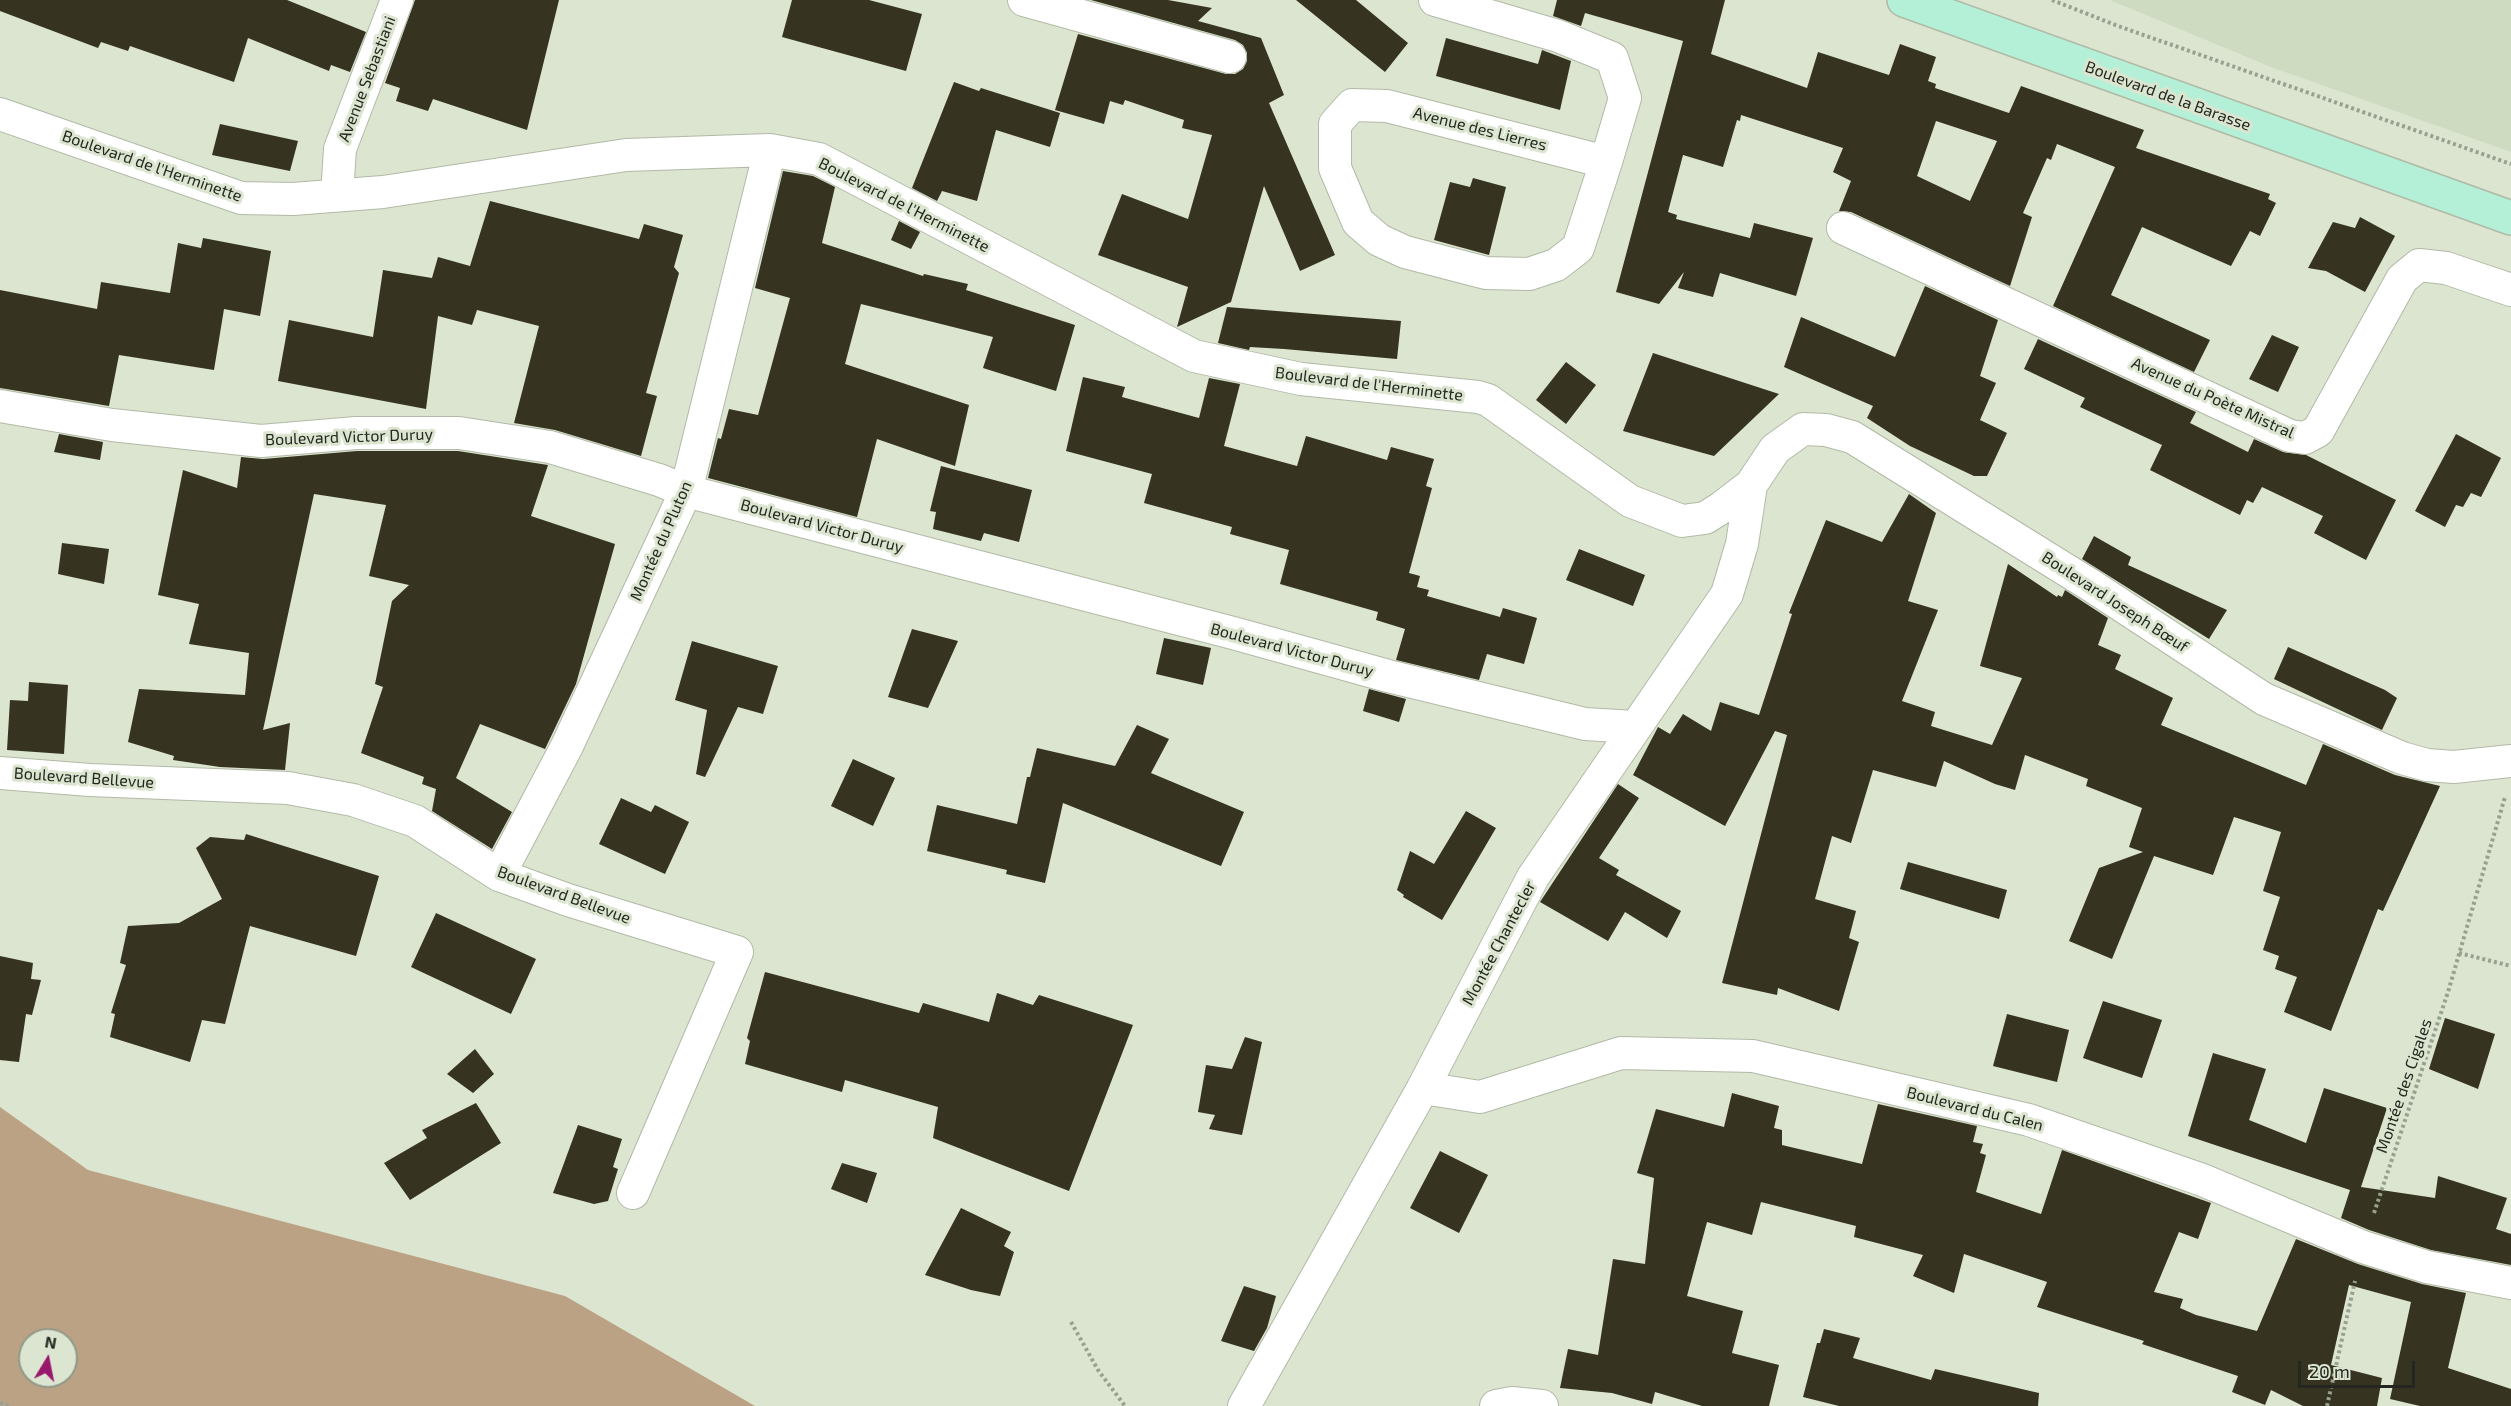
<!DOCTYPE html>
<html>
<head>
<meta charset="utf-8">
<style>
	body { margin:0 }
	#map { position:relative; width:2511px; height:1406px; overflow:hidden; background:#dbe5d0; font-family:"Exo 2",sans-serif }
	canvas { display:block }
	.north { position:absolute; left:18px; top:1328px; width:60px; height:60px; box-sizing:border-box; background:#dbe5d0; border:2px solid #919989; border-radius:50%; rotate:10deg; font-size:16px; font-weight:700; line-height:24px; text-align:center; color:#23271f }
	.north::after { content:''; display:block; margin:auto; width:21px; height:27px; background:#99176d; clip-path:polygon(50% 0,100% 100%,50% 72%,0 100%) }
	.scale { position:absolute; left:2298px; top:1361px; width:117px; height:27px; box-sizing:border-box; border:3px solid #23271f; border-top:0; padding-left:8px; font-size:18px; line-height:21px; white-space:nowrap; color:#23271f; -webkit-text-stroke:4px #dbe5d0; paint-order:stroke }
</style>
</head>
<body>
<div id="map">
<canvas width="2511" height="1406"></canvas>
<div class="north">N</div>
<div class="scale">20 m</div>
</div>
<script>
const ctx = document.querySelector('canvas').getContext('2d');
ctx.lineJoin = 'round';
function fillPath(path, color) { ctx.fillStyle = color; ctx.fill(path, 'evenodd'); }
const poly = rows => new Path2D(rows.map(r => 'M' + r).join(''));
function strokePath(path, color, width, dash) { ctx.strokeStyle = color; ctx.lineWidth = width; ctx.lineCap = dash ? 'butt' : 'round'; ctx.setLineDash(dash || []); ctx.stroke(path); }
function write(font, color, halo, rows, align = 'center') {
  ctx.font = font + ' "Exo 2",sans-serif'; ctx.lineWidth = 6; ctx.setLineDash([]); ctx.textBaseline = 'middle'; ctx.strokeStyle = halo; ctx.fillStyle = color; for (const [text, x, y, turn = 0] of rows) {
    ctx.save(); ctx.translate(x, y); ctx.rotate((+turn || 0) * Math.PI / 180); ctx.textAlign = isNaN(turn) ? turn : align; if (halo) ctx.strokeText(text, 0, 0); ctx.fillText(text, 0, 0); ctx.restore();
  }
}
fillPath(poly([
	[2110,0,2511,0,2511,152,2271,67]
]), '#cedbc0');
fillPath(poly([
	[0,1107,88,1170,565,1296,755,1406,0,1406],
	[30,1340,66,1340,66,1376,30,1376]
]), '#bca284');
fillPath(poly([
	[0,0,287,0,366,32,350,72,331,65,329,71,248,38,234,82,130,46,128,51,101,42,98,48,0,11],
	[415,0,559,0,527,130,433,99,428,111,396,101,400,88,385,83],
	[792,0,869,0,922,14,906,71,782,37],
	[1091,0,1168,0,1212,8,1198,21,1261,38,1284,95,1269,103,1335,255,1300,271,1264,186,1231,302,1177,327,1188,287,1098,255,1122,194,1188,219,1212,135,1182,128,1184,120,1125,100,1123,105,1110,101,1104,124,1055,110,1078,34,1226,74,1235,74,1243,69,1247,61,1247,53,1243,45,1235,40],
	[1296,0,1356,0,1408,43,1385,72],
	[1557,0,1725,0,1711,54,1807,88,1818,52,1889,75,1900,44,1936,57,1928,81,1936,84,1935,88,2009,113,2021,86,2144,130,2136,148,2270,194,2268,199,2276,203,2260,236,2250,231,2231,266,2142,227,2111,295,2210,340,2194,372,2053,306,2115,167,2057,144,2051,160,2047,158,2023,213,2032,217,2010,286,1851,212,1839,211,1851,181,1833,172,1843,148,1741,115,1740,121,1737,120,1723,167,1683,155,1668,212,1677,215,1676,219,1750,238,1754,223,1813,238,1796,296,1720,273,1713,297,1678,288,1684,272,1659,304,1616,292,1683,41,1585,13,1581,26,1553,16],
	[1936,121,1997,141,1970,201,1917,176],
	[1446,38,1538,64,1542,50,1571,61,1560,110,1436,76],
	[954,82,979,91,981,88,1060,113,1050,147,996,130,977,201,942,191,937,201,912,188],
	[220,124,298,141,290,171,212,155],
	[783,171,813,176,835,187,822,243,923,276,924,274,968,284,966,290,1075,325,1056,391,983,368,993,337,861,304,845,364,969,405,955,466,877,439,857,517,708,478,718,438,721,439,729,409,758,415,790,298,755,288],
	[1473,178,1506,187,1489,255,1434,240,1450,182,1470,187],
	[490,201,639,239,644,224,683,235,674,267,679,273,646,393,657,396,641,456,555,430,514,423,539,326,477,310,472,325,438,316,426,409,278,381,289,320,373,337,383,270,432,278,438,257,470,266],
	[2360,217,2395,236,2365,292,2326,271,2308,268,2333,222,2355,228],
	[899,221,920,232,911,249,891,240],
	[203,238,271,251,260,316,224,309,214,370,119,355,109,406,0,388,0,290,97,309,101,282,170,293,178,243,201,248],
	[1925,286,1998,320,1980,376,1996,383,1980,420,2007,433,1987,476,1974,476,1910,446,1867,418,1873,406,1784,367,1801,317,1895,357],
	[1227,307,1401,321,1397,359,1284,349,1250,347,1249,350,1218,343],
	[2272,335,2299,347,2278,392,2249,379],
	[2038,339,2196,412,2190,423,2248,452,2254,439,2283,452,2306,455,2396,500,2366,560,2314,533,2323,516,2262,487,2253,503,2247,500,2240,515,2150,470,2162,445,2080,407,2085,398,2024,369],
	[1653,353,1779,394,1714,456,1623,431],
	[1566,362,1596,385,1566,424,1536,400],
	[1083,377,1125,387,1122,397,1199,418,1209,378,1240,384,1224,446,1297,466,1306,436,1387,460,1391,447,1434,459,1426,486,1432,488,1409,573,1420,576,1417,587,1429,590,1427,596,1500,617,1503,608,1537,618,1524,664,1487,654,1479,680,1396,660,1405,629,1376,620,1378,612,1280,584,1289,550,1230,534,1232,527,1144,503,1152,474,1066,451],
	[59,434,103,442,100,460,54,452],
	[2456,434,2501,458,2481,497,2471,493,2463,507,2456,505,2445,527,2415,511],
	[357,451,458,451,548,465,531,516,615,544,576,684,545,749,480,724,456,778,512,812,492,849,432,811,436,789,422,784,424,777,361,753,383,687,375,684,392,601,409,585,369,576,386,505,314,494,263,730,290,723,285,770,220,767,173,760,174,756,128,742,139,689,245,695,249,653,189,644,199,604,158,595,183,470,237,488,241,457,263,459],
	[941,466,1032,490,1019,542,984,533,981,541,933,529,936,512,930,511],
	[1909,494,1936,513,1908,601,1938,610,1902,701,1935,712,1931,726,1992,745,2022,678,1980,666,2008,564,2057,597,2058,595,2062,597,2065,590,2108,618,2098,645,2121,655,2115,669,2173,698,2161,725,2306,785,2323,744,2395,775,2440,786,2383,911,2378,909,2331,1031,2284,1012,2297,977,2275,969,2279,956,2263,950,2280,897,2263,891,2281,832,2234,817,2213,875,2154,856,2112,959,2069,941,2099,868,2143,852,2129,847,2142,808,2086,786,2088,779,2025,755,2015,790,1995,784,1944,761,1936,787,1873,770,1851,843,1832,836,1815,899,1856,911,1849,938,1859,942,1839,1011,1778,988,1777,995,1722,983,1787,735,1775,731,1725,826,1633,775,1658,727,1670,734,1683,714,1711,731,1720,702,1759,715,1792,614,1789,613,1826,520,1882,542],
	[2094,536,2131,557,2128,565,2227,610,2209,639,2082,559],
	[62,543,109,549,104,584,58,574],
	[1579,549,1645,575,1633,606,1566,580],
	[912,629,958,641,928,708,888,697],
	[1164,638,1211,648,1203,685,1156,674],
	[692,641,778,666,763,714,738,707,705,777,696,774,707,710,675,700],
	[2288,647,2385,690,2397,698,2382,730,2274,679],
	[29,682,68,685,64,754,7,750,10,700,28,701],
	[1369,689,1406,699,1399,722,1363,711],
	[1137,725,1169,739,1151,773,1244,812,1221,866,1063,803,1045,883,1006,874,1007,870,927,851,937,805,1017,824,1027,777,1030,777,1037,748,1115,766],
	[853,759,895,778,873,826,831,806],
	[1618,784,1639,798,1599,858,1619,870,1616,875,1681,911,1667,938,1625,912,1608,941,1540,902],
	[621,798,651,812,655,805,689,822,665,874,599,844],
	[1466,811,1496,828,1442,920,1403,897,1404,895,1397,890,1410,851,1434,864],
	[246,834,379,876,356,956,250,926,225,1024,202,1020,190,1062,110,1037,115,1014,111,1013,126,965,120,963,128,926,179,923,222,899,196,848,210,837,244,840],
	[1908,862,2007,890,1999,919,1900,889],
	[436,913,536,959,511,1014,411,967],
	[0,956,33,963,31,979,41,980,32,1015,26,1014,19,1062,0,1060],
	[765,972,919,1013,923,1003,989,1022,997,993,1033,1005,1039,995,1133,1025,1069,1191,933,1138,938,1107,845,1080,842,1092,745,1064,750,1041,747,1038],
	[2103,1001,2162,1020,2142,1078,2083,1058],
	[2007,1014,2069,1030,2057,1082,1993,1066],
	[2445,1018,2495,1034,2478,1089,2429,1069],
	[1245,1037,1262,1042,1242,1135,1209,1129,1215,1115,1198,1112,1206,1065,1232,1069],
	[475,1049,494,1074,473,1093,447,1074],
	[2213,1053,2266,1069,2249,1120,2306,1143,2324,1088,2387,1108,2361,1187,2435,1198,2438,1176,2507,1198,2496,1229,2511,1234,2511,1265,2431,1250,2369,1230,2341,1218,2350,1190,2188,1136],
	[1732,1093,1779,1106,1774,1128,1782,1130,1782,1145,1862,1164,1878,1104,1977,1126,1973,1142,1983,1144,1980,1153,1986,1155,1976,1192,2041,1214,2062,1150,2211,1203,2198,1239,2179,1232,2154,1292,2183,1299,2180,1308,2196,1315,2257,1331,2296,1239,2358,1264,2422,1284,2466,1293,2448,1368,2511,1389,2511,1406,2420,1406,2390,1399,2411,1302,2349,1285,2331,1365,2382,1378,2377,1406,2303,1406,2271,1390,2265,1405,2232,1392,2238,1376,2142,1344,2144,1341,2037,1307,2047,1282,1964,1254,1954,1293,1913,1276,1923,1255,1854,1237,1856,1226,1761,1202,1752,1235,1707,1222,1687,1296,1743,1311,1732,1353,1779,1365,1769,1406,1702,1406,1655,1392,1652,1404,1612,1393,1560,1388,1568,1349,1598,1355,1613,1259,1645,1264,1654,1178,1637,1173,1656,1109,1724,1127],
	[476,1103,501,1143,410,1200,384,1163,427,1138,422,1130],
	[578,1125,622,1139,613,1167,618,1169,608,1201,594,1204,553,1193],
	[1440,1151,1488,1175,1459,1233,1410,1208],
	[842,1163,877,1173,867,1203,831,1189],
	[961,1208,1011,1232,1004,1246,1014,1252,1000,1296,971,1290,925,1275],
	[1244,1286,1276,1296,1267,1328,1254,1351,1221,1341],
	[1824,1329,1860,1338,1853,1358,1931,1380,1935,1369,2039,1393,2038,1406,1839,1406,1803,1397,1817,1343,1820,1343]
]), '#363321');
const minor = poly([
	[1024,0,1230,57],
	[1435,0,1558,36,1612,58,1625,98,1606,162,1578,248,1556,265,1529,274,1486,273,1405,252,1379,240,1358,222,1335,168,1335,124,1352,105,1387,106,1606,162],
	[0,114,241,198,293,199,383,192,626,155,770,150,819,159,1194,356,1301,379,1478,397,1488,400,1630,501,1682,521,1705,518,1721,508,1751,485,1775,449,1803,429,1826,430,1852,437,2092,586,2264,699,2402,758,2427,765,2454,767,2511,761],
	[337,195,340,149,397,0],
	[1843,228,2290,436,2305,438,2318,431,2402,279,2419,265,2446,268,2511,290],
	[0,406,112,425,261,441,356,433,459,433,550,447,659,480,686,491,1233,633,1388,676,1585,724,1634,727],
	[0,773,90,780,288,788,353,800,415,821,499,875,568,900,737,952,633,1193],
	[499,875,567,746,686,491,770,150],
	[1423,1088,1480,1097,1621,1053,1753,1056,2029,1120,2200,1179,2363,1247,2427,1267,2511,1283],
	[1244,1406,1423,1088,1533,877,1727,594,1742,544,1751,485],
	[1496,1406,1512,1403,1542,1406]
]);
const secondary = poly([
	[1904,0,2511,218]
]);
strokePath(minor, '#b1baa6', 34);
strokePath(secondary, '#b1baa6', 36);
strokePath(poly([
	[2052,0,2118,26,2511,164],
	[2459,953,2511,966],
	[2374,1213,2448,992,2505,797],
	[1071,1322,1098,1370,1125,1406],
	[0,1403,9,1406],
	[2327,1406,2355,1281]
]), '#98a090', 4, [3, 3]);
strokePath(minor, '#fff', 32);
strokePath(secondary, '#b4f0d7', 33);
write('16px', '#23271f', '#dbe5d0', [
	["Avenue Sebastiani",367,79,-69],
	["Boulevard de la Barasse",2168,96,20],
	["Avenue des Lierres",1480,129,14],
	["Boulevard de l'Herminette",152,166,19],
	["Boulevard de l'Herminette",904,205,27],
	["Boulevard de l'Herminette",1369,384,7],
	["Avenue du Poète Mistral",2213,398,24],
	["Boulevard Victor Duruy",349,437,-2],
	["Boulevard Victor Duruy",822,526,15],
	["Montée du Pluton",661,541,-66],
	["Boulevard Joseph Bœuf",2115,602,33],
	["Boulevard Victor Duruy",1292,650,15],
	["Boulevard Bellevue",84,778,4],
	["Boulevard Bellevue",564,895,20],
	["Montée Chantecler",1499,943,-62],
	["Montée des Cigales",2404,1086,-71],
	["Boulevard du Calen",1975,1109,14]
]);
</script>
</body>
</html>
